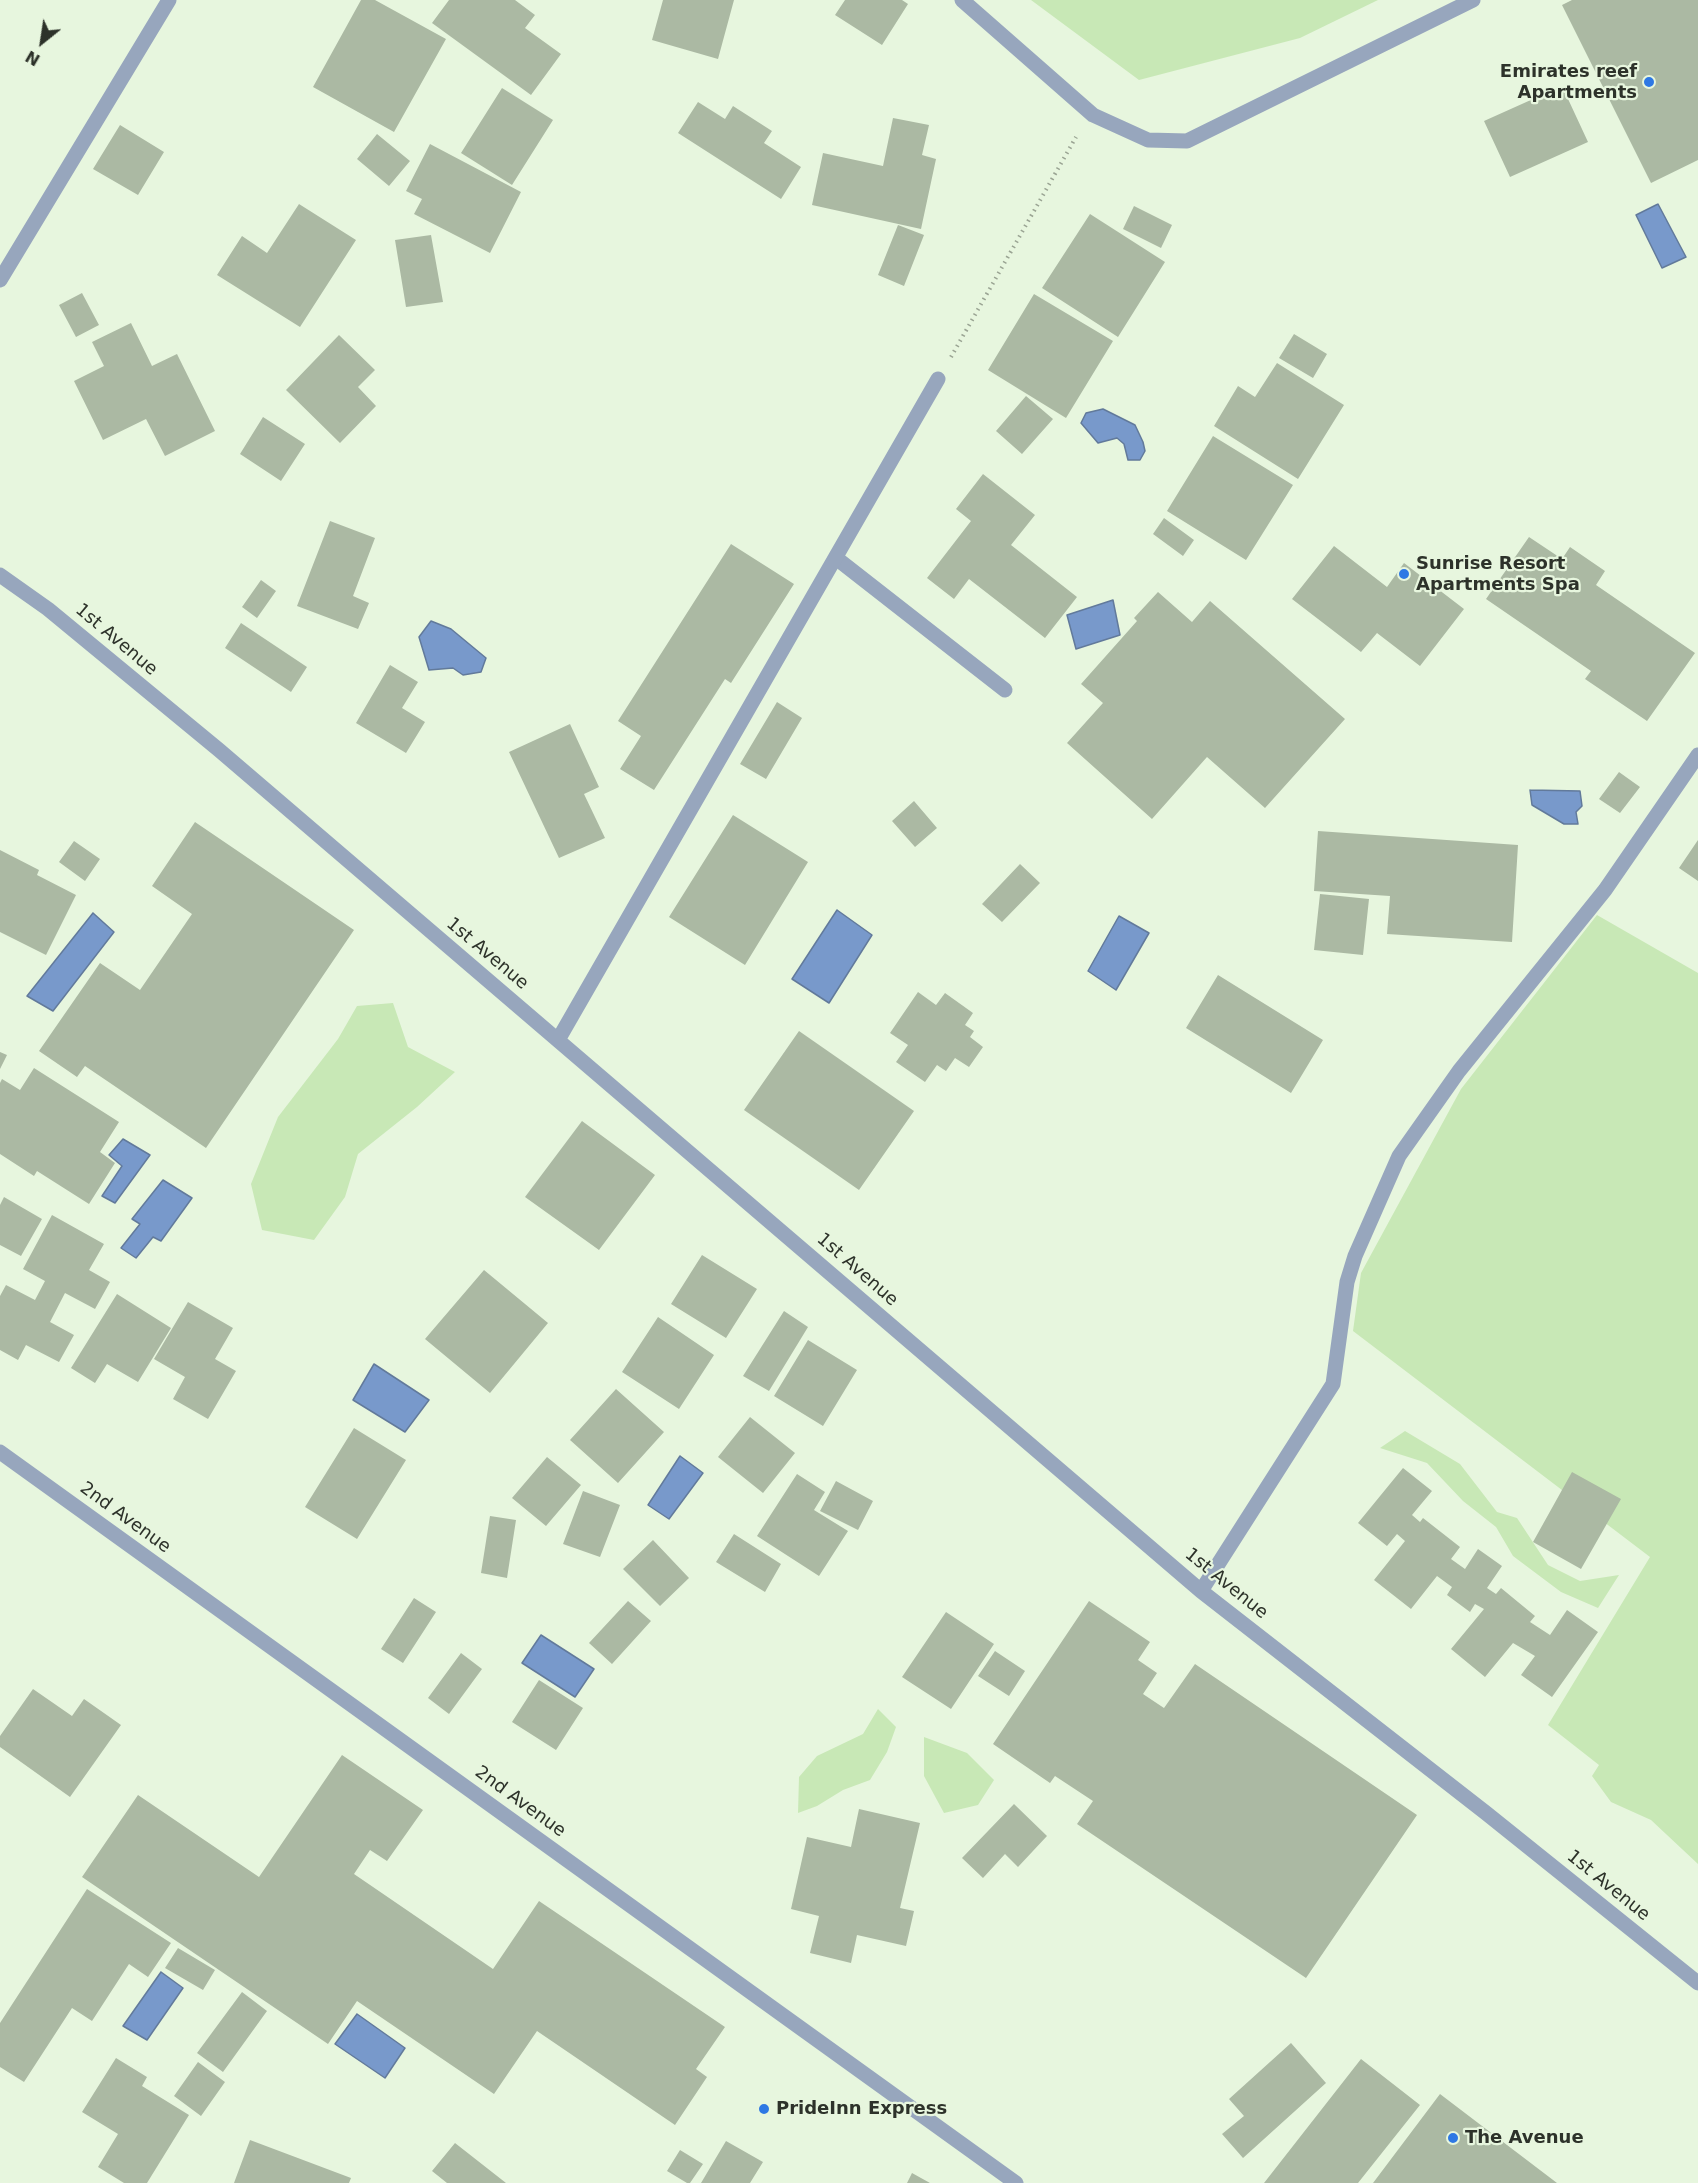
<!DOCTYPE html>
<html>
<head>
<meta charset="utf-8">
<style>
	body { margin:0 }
	#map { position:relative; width:1698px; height:2183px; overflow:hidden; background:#e7f6de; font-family:"DejaVu Sans",sans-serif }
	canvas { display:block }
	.north { position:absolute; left:12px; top:12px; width:60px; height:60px; -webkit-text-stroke:4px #e7f6de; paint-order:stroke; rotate:210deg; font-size:16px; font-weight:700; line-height:24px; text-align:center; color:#2d322a }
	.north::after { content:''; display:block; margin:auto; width:21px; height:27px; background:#2d322a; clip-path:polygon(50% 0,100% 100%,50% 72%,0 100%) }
</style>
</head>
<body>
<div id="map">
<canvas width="1698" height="2183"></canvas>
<div class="north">N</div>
</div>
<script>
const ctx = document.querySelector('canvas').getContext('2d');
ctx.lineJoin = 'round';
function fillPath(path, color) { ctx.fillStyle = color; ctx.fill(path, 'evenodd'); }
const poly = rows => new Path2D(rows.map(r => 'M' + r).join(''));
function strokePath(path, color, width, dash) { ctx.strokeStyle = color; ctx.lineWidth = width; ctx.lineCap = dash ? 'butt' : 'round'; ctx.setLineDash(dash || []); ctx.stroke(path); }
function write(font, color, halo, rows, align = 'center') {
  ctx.font = font + ' "DejaVu Sans",sans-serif'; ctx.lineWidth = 4.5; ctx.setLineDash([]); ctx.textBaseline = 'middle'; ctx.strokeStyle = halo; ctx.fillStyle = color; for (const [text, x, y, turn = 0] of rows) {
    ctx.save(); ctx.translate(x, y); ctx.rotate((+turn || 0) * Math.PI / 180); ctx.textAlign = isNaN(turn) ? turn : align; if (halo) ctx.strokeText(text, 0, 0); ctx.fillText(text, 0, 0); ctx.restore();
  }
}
fillPath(poly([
	[1031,0,1378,0,1300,38,1139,80],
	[1597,915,1698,973,1698,1864,1651,1820,1611,1802,1592,1776,1599,1765,1548,1725,1650,1557,1353,1331,1361,1273,1461,1089],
	[393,1003,408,1047,455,1072,417,1107,358,1154,345,1197,314,1240,262,1230,251,1184,278,1117,338,1039,357,1006],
	[1405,1431,1460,1464,1497,1512,1517,1518,1548,1565,1580,1581,1619,1575,1598,1608,1561,1592,1513,1556,1496,1527,1463,1501,1427,1463,1380,1448],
	[878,1709,896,1727,887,1752,870,1780,843,1790,817,1806,798,1813,799,1777,817,1756,863,1734],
	[924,1737,967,1753,994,1780,978,1805,944,1813,924,1776]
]), '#c8e8b6');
const water = poly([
	[1658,204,1686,257,1662,268,1636,215,1658,204],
	[1103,409,1135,425,1143,442,1145,451,1140,460,1128,460,1124,444,1117,438,1098,443,1081,423,1086,413,1103,409],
	[1113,600,1120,635,1076,649,1067,615,1113,600],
	[431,621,451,629,486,658,481,672,463,675,453,668,429,670,419,637,431,621],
	[1530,790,1580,791,1582,806,1576,812,1578,824,1564,824,1532,805,1530,790],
	[837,910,872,935,829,1003,792,979,837,910],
	[93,913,114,932,53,1011,27,996,93,913],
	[1119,916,1149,933,1116,990,1088,971,1119,916],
	[123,1139,150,1155,115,1203,102,1196,122,1166,109,1155,123,1139],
	[163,1180,192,1198,161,1241,153,1237,136,1258,121,1248,140,1224,132,1219,163,1180],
	[374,1364,429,1400,405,1432,353,1400,374,1364],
	[680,1456,703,1473,669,1519,648,1505,680,1456],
	[541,1635,594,1669,575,1697,522,1663,541,1635],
	[161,1972,183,1988,147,2040,123,2026,161,1972],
	[357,2014,405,2048,385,2078,335,2044,357,2014]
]);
fillPath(water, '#7899cb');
strokePath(water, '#627a9b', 1.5);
fillPath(poly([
	[361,0,375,0,446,39,394,132,313,87],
	[449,0,515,0,535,15,525,28,561,54,531,95,432,23],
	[663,0,734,0,718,59,652,40],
	[845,0,902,0,908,4,882,45,835,15],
	[1572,0,1698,0,1698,160,1651,183,1562,5],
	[1562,86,1588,142,1510,177,1484,121],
	[502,88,553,120,512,185,461,153],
	[698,102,725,119,733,106,772,131,764,143,801,167,781,199,678,133],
	[893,118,929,125,922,155,936,159,921,229,812,205,823,153,883,166],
	[120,125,164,152,138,195,93,169],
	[377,134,410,161,389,186,357,159],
	[430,144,521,192,490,253,414,214,422,199,406,191],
	[299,204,356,240,300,327,217,275,242,236,267,253],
	[1134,206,1172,225,1161,248,1123,229],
	[1090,214,1165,262,1118,337,1042,288],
	[898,225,924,235,904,286,878,275],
	[431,235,443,302,406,307,395,240],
	[82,293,99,325,76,337,59,305],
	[1034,294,1113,341,1066,418,988,370],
	[131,323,152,366,177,354,215,431,165,456,146,419,103,440,74,381,104,366,92,342],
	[1294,334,1327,354,1313,378,1279,358],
	[339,335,375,370,358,387,376,406,340,443,286,390],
	[1277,363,1344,405,1298,479,1214,426,1238,386,1255,397],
	[1026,396,1053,419,1022,454,996,431],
	[263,417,305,444,281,481,240,454],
	[1213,436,1293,485,1246,560,1167,511],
	[983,474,1035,515,1011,545,1077,597,1045,638,969,579,954,599,927,578,971,521,956,509],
	[1164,518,1194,540,1183,556,1153,534],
	[330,521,375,538,353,596,369,603,358,629,297,606],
	[1529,537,1562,559,1570,547,1605,571,1596,585,1695,653,1647,721,1585,679,1591,671,1486,599],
	[731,544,794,584,731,683,725,679,654,790,620,769,641,736,618,721],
	[1334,546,1387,587,1404,563,1464,609,1420,666,1377,633,1361,652,1292,599],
	[261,580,276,591,257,618,242,607],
	[1158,592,1192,622,1210,601,1345,719,1265,808,1207,757,1152,819,1067,743,1103,703,1081,684,1137,621,1134,618],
	[241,623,307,667,291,692,225,648],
	[390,665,418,682,402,708,425,722,406,753,356,723],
	[777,702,802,718,766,779,740,764],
	[570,724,599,787,584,794,605,838,559,858,509,752],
	[1619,772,1640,787,1620,813,1599,799],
	[914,801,937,828,915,847,892,821],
	[733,815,808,862,745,965,669,917],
	[195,822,354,930,206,1148,85,1066,77,1077,39,1051,100,963,140,990,192,914,152,886],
	[1318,831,1518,845,1512,942,1387,934,1390,896,1314,891],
	[1698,840,1698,881,1679,868],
	[74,841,100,859,85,881,59,862],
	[0,850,39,870,37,875,76,895,46,955,0,932],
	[1020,864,1040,883,1002,922,982,904],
	[1320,894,1369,899,1363,955,1314,950],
	[1218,975,1323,1040,1291,1093,1186,1028],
	[918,992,936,1005,945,993,973,1013,965,1025,974,1031,970,1037,983,1047,969,1067,955,1058,946,1071,937,1065,925,1082,896,1062,908,1045,890,1033],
	[799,1031,914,1111,859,1190,744,1110],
	[0,1052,7,1055,0,1069],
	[34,1068,119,1122,100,1152,115,1163,89,1204,37,1171,34,1176,0,1154,0,1083,2,1079,20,1090],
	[582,1121,655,1175,599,1250,525,1197],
	[4,1197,42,1219,21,1256,0,1245,0,1205],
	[52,1215,104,1244,89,1270,110,1282,95,1309,65,1293,50,1322,74,1335,59,1362,26,1345,18,1360,0,1350,0,1296,6,1285,35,1300,45,1281,23,1269],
	[702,1255,757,1289,726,1338,671,1304],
	[484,1270,548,1323,490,1393,425,1339],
	[117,1294,171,1328,138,1382,107,1364,95,1383,71,1368],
	[188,1302,233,1328,215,1359,236,1371,208,1419,173,1399,185,1377,154,1359],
	[784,1311,808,1327,769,1391,743,1376],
	[658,1317,714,1355,679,1409,622,1372],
	[808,1340,857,1370,823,1426,774,1396],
	[616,1389,664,1432,618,1483,570,1440],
	[750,1417,795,1453,763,1493,718,1457],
	[354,1428,406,1460,357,1539,305,1507],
	[547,1457,581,1485,546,1526,512,1498],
	[1403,1468,1432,1491,1412,1515,1420,1522,1423,1518,1460,1547,1451,1559,1465,1569,1478,1549,1502,1566,1487,1588,1496,1594,1501,1588,1535,1616,1530,1622,1550,1635,1567,1610,1598,1632,1552,1697,1521,1675,1535,1656,1513,1643,1485,1677,1451,1649,1484,1609,1475,1604,1470,1612,1447,1595,1452,1587,1437,1576,1411,1609,1374,1580,1405,1541,1397,1534,1387,1546,1358,1523],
	[1572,1472,1621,1499,1581,1569,1533,1542],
	[797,1474,825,1492,814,1510,848,1531,819,1576,757,1536],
	[836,1481,873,1501,858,1530,820,1511],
	[583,1491,620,1505,600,1557,563,1544],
	[490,1516,516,1520,507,1578,481,1573],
	[734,1534,781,1564,765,1592,716,1562],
	[653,1540,689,1578,660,1606,623,1569],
	[414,1598,436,1612,403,1663,381,1649],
	[628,1601,651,1621,612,1664,589,1643],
	[1089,1601,1150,1642,1138,1660,1157,1673,1143,1694,1164,1708,1195,1664,1417,1815,1306,1978,1077,1824,1093,1801,1055,1776,1050,1783,993,1744],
	[946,1612,994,1644,951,1709,902,1677],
	[995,1651,1025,1671,1009,1696,978,1676],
	[461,1653,482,1669,449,1714,428,1698],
	[539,1680,583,1708,556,1750,512,1722],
	[33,1689,72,1716,84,1699,121,1725,70,1797,0,1747,0,1736],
	[342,1755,423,1810,387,1861,370,1850,354,1874,493,1969,539,1901,725,2027,696,2069,707,2077,675,2125,537,2031,494,2094,357,2001,328,2044,82,1877,138,1795,259,1877],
	[1014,1804,1047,1836,1018,1867,1005,1854,983,1878,962,1858],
	[859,1809,920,1823,900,1908,914,1911,906,1946,857,1935,851,1963,810,1953,819,1916,791,1909,807,1837,851,1847],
	[87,1889,171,1943,148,1977,129,1964,92,2021,72,2008,24,2082,0,2067,0,2023],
	[178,1948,215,1970,203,1990,165,1968],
	[242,1992,267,2011,223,2072,197,2053],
	[1291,2043,1326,2083,1243,2158,1222,2134,1244,2116,1229,2099],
	[116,2058,147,2077,142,2086,189,2115,147,2183,124,2183,98,2167,118,2134,82,2112],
	[1361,2059,1420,2105,1358,2183,1264,2183],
	[198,2062,225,2082,201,2116,174,2096],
	[1440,2094,1557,2183,1373,2183],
	[250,2140,351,2178,349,2183,234,2183],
	[726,2141,763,2162,750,2183,701,2183],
	[455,2143,506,2183,447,2183,432,2171],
	[680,2150,703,2164,690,2183,687,2183,667,2171],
	[912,2173,930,2183,907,2183]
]), '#abb9a3');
strokePath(poly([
	[951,357,1076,137]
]), '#9aa493', 4, [1.5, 4.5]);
strokePath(poly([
	[836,558,1005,690]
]), '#97a6bd', 15);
strokePath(poly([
	[962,0,1093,115,1148,140,1187,141,1473,0],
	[0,280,169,0],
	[0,575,48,609,219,750,1201,1591,1486,1813,1698,1983],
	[558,1040,938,379],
	[0,1452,1016,2183],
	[1201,1591,1333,1384,1347,1282,1355,1256,1399,1156,1459,1071,1605,890,1698,755]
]), '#97a6bd', 15);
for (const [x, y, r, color] of [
	[1649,82,6,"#2e78e4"],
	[1404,574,6,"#2e78e4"],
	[764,2109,6,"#2e78e4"],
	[1453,2138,6,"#2e78e4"]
]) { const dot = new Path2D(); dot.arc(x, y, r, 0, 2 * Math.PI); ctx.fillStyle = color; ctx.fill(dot); strokePath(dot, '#e7f6de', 2); }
write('bold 18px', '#2d322a', '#e7f6de', [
	["Emirates reef",1637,72,"right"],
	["Apartments",1637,93,"right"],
	["Sunrise Resort",1416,564],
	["Apartments Spa",1416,585],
	["PrideInn Express",776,2109],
	["The Avenue",1465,2138]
], 'left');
write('18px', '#2d322a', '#e7f6de', [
	["1st Avenue",116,640,40],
	["1st Avenue",487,954,40],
	["1st Avenue",857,1270,41],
	["2nd Avenue",125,1518,36],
	["1st Avenue",1226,1584,39],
	["2nd Avenue",520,1802,36],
	["1st Avenue",1608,1886,39]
]);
</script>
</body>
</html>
